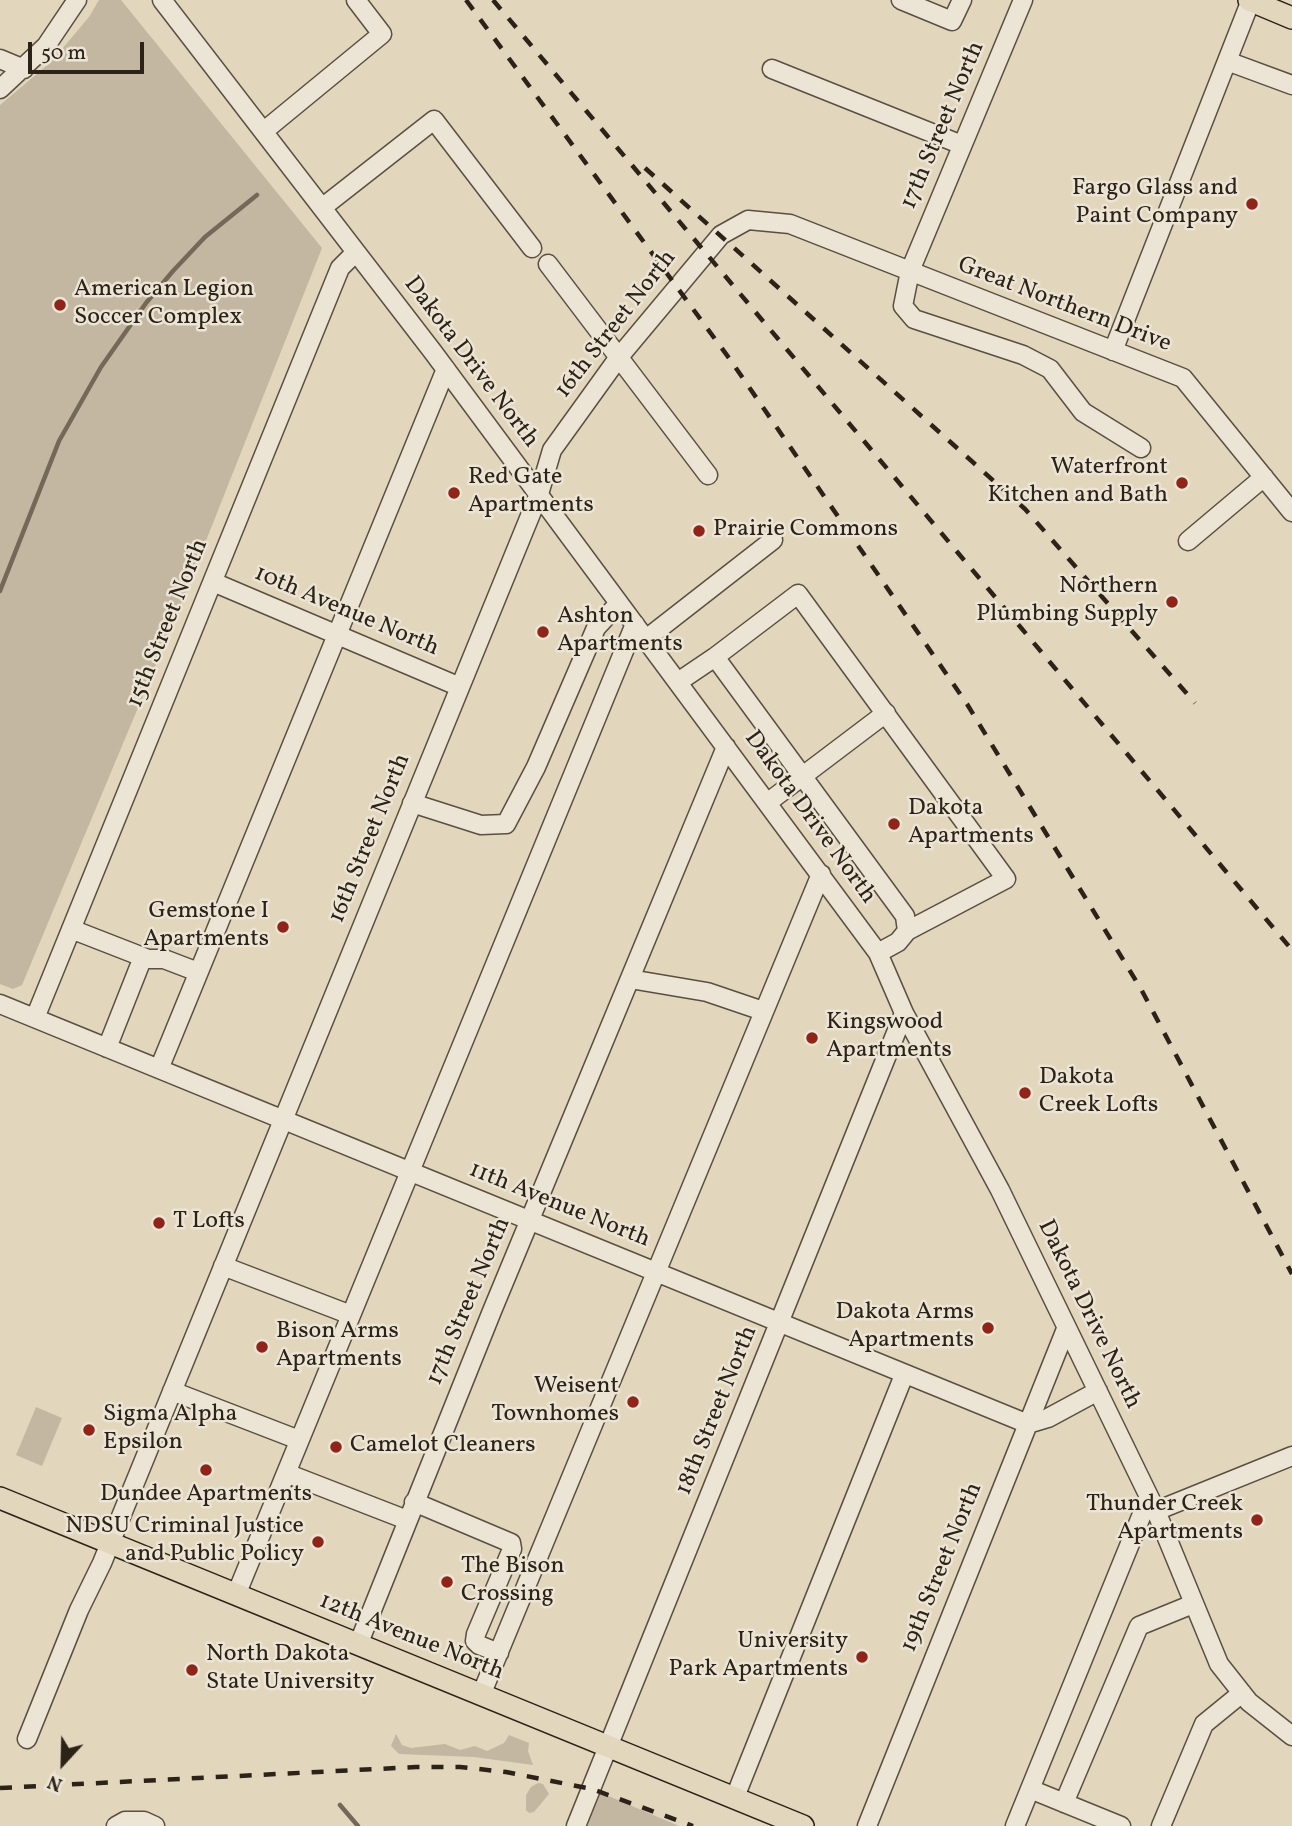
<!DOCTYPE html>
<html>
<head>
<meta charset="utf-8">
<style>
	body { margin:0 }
	#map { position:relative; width:1292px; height:1826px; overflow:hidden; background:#e2d6bd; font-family:Vollkorn,serif }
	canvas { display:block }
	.north { position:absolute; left:28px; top:1728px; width:70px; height:70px; -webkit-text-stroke:5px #ece4d4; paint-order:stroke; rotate:202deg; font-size:19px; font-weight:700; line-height:28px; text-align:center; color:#2c2217 }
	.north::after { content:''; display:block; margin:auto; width:24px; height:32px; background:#2c2217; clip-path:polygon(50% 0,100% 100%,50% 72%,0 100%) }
	.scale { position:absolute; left:28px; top:42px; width:116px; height:32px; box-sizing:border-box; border:4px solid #2c2217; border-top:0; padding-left:9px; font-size:21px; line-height:24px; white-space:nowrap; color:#2c2217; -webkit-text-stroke:5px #ece4d4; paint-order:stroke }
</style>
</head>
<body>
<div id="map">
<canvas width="1292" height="1826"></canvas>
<div class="north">N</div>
<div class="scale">50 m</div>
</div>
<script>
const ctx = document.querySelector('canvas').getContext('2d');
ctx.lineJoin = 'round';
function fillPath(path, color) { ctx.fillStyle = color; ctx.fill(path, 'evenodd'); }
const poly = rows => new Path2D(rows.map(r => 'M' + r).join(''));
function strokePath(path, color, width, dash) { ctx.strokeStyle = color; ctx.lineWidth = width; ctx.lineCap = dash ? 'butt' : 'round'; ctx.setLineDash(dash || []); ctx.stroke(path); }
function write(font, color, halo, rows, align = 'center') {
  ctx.font = font + ' Vollkorn,serif'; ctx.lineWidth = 5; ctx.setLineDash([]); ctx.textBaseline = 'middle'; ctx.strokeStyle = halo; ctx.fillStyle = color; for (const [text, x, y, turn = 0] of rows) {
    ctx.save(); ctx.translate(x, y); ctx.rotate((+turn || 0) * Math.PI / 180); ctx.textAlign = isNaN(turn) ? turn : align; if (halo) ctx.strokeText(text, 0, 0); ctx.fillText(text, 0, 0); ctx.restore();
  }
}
fillPath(poly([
	[99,0,121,0,322,248,173,624,22,985,13,989,0,984,0,105,51,62,89,17],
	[36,1407,62,1418,42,1466,16,1455],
	[396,1734,402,1745,411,1748,445,1744,460,1750,475,1746,487,1751,504,1743,509,1735,529,1743,528,1751,533,1765,474,1757,399,1754,391,1746],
	[538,1783,543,1784,549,1794,534,1812,529,1813,526,1810,526,1795,531,1787],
	[592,1789,679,1826,576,1826]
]), '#c3b7a1');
strokePath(poly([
	[0,591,59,441,101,367,146,303,173,271,205,237,257,195],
	[340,1805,358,1826]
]), '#746959', 4.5);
const minor = poly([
	[162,0,433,352,878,953,904,1013,1000,1190,1156,1511,1219,1664,1249,1702,1292,1736],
	[901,0,952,21,962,0],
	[1023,0,910,271,903,306,914,319,1023,355,1050,369,1083,412,1141,448],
	[0,59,24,69],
	[1227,61,1292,85],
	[772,69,962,145],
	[0,89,46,46,77,0],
	[264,131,382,34,356,0],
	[323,207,434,120,532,248],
	[548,264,708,475],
	[1113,351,1251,0],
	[1188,541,1264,477],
	[213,582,460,687],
	[646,639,773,540],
	[715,657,798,594,1006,879,907,931],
	[678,682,715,657,905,916,907,931,898,942,878,953],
	[412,803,481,825,506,824,536,767,596,628,619,603],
	[767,803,886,713],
	[71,929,148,959,164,959,198,972],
	[630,979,707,992,763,1011],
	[0,1004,1028,1424,1048,1418,1098,1391],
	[35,1018,340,268,355,253],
	[107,1048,143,957],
	[159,1069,446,369],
	[223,1266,351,1315],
	[172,1391,299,1440],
	[286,1473,407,1520],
	[414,1502,511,1543,512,1549,476,1634,475,1641,479,1645,499,1653],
	[1156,1511,1292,1456],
	[236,1595,635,624],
	[358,1645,492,1311,726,747],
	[481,1695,821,874],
	[27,1739,79,1610,102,1563,539,494,552,450,619,357,721,235,748,220,790,224,1183,378,1292,512],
	[1030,1789,1121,1826],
	[735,1797,904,1375],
	[1064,1803,1139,1626,1193,1604],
	[116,1826,125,1821,144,1821,155,1826],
	[576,1826,904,1013],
	[867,1826,1066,1329],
	[1015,1826,1149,1497],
	[1161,1826,1204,1724,1242,1693]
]);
const major = poly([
	[1249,0,1292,18],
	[0,1498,803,1826]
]);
strokePath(minor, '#5a4f40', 21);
strokePath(major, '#2c2217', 24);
strokePath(minor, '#ece4d4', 18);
strokePath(major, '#e2d6bd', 21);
strokePath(poly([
	[466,0,729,358,967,704,1141,989,1292,1274],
	[493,0,1292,950],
	[645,168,1025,509,1195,703],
	[0,1788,416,1767,460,1767,506,1772,592,1789,693,1826]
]), '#2c2217', 4.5, [12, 12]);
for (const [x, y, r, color] of [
	[1252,204,7,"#8f2418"],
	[60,305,7,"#8f2418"],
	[1182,483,7,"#8f2418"],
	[454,493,7,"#8f2418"],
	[699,531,7,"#8f2418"],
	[1172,602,7,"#8f2418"],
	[543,632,7,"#8f2418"],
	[894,824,7,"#8f2418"],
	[283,927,7,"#8f2418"],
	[812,1038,7,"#8f2418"],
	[1025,1093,7,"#8f2418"],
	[159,1223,7,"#8f2418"],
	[988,1328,7,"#8f2418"],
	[262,1347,7,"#8f2418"],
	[633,1402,7,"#8f2418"],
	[89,1430,7,"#8f2418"],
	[336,1447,7,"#8f2418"],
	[206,1470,7,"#8f2418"],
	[1257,1520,7,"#8f2418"],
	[318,1542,7,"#8f2418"],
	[447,1582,7,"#8f2418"],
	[862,1657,7,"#8f2418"],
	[192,1670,7,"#8f2418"]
]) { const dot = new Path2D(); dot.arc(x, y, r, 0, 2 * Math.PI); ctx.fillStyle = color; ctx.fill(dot); strokePath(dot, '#ece4d4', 2.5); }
write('24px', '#2c2217', '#ece4d4', [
	["17th Street North",944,126,-67],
	["Great Northern Drive",1064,306,21],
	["16th Street North",617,325,-52],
	["Dakota Drive North",470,363,53],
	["10th Avenue North",346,612,23],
	["15th Street North",169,624,-68],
	["Dakota Drive North",809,818,54],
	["16th Street North",371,839,-68],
	["11th Avenue North",559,1206,22],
	["17th Street North",470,1302,-67],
	["Dakota Drive North",1088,1315,64],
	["18th Street North",718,1411,-68],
	["19th Street North",943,1568,-68],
	["12th Avenue North",411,1638,22]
]);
write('24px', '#2c2217', '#ece4d4', [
	["Fargo Glass and",1238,190,"right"],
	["Paint Company",1238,218,"right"],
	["American Legion",74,291],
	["Soccer Complex",74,319],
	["Waterfront",1168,469,"right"],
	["Kitchen and Bath",1168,497,"right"],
	["Red Gate",468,479],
	["Apartments",468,507],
	["Prairie Commons",713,531],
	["Northern",1158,588,"right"],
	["Plumbing Supply",1158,616,"right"],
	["Ashton",557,618],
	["Apartments",557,646],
	["Dakota",908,810],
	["Apartments",908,838],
	["Gemstone I",269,913,"right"],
	["Apartments",269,941,"right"],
	["Kingswood",826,1024],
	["Apartments",826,1052],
	["Dakota",1039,1079],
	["Creek Lofts",1039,1107],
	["T Lofts",173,1223],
	["Dakota Arms",974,1314,"right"],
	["Apartments",974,1342,"right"],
	["Bison Arms",276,1333],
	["Apartments",276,1361],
	["Weisent",619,1388,"right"],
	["Townhomes",619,1416,"right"],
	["Sigma Alpha",103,1416],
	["Epsilon",103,1444],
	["Camelot Cleaners",350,1447],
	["Dundee Apartments",206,1496,"center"],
	["Thunder Creek",1243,1506,"right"],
	["Apartments",1243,1534,"right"],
	["NDSU Criminal Justice",304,1528,"right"],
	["and Public Policy",304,1556,"right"],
	["The Bison",461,1568],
	["Crossing",461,1596],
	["University",848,1643,"right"],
	["Park Apartments",848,1671,"right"],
	["North Dakota",206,1656],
	["State University",206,1684]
], 'left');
</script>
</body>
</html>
